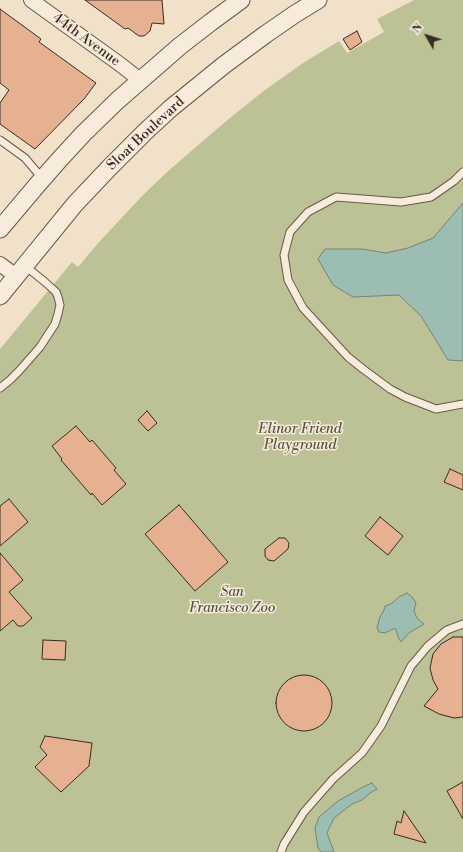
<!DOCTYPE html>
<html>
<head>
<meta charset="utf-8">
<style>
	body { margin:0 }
	#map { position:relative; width:463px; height:852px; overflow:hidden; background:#f2e1c9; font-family:"Libre Bodoni",serif }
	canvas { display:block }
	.north { position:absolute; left:407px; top:16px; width:40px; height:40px; -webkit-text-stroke:3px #f7ecdc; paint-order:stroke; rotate:309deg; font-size:11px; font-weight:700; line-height:16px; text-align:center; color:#382c23 }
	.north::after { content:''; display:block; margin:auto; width:14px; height:18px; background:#382c23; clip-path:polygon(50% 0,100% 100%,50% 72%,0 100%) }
</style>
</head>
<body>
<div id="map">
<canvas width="463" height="852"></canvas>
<div class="north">N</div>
</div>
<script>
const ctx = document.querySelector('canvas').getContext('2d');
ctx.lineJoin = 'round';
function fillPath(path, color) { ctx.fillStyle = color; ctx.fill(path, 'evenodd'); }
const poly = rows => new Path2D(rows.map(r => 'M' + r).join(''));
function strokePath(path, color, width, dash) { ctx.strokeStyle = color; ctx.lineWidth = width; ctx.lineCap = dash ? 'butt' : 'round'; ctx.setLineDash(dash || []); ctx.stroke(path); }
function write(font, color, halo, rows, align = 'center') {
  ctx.font = font + ' "Libre Bodoni",serif'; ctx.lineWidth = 3; ctx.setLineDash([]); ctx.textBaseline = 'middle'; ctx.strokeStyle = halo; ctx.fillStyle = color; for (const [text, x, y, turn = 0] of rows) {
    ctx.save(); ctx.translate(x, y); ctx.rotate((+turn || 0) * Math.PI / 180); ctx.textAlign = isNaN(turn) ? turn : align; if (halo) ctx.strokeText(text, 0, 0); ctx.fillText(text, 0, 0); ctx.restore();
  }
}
fillPath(poly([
	[414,0,463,0,463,852,0,852,0,349,72,262,78,267,100,241,143,195,166,173,197,146,231,117,265,90,303,63,339,41,347,53,384,32,377,19]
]), '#bcc295');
const water = poly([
	[463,203,463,361,448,360,421,316,399,295,353,297,333,285,318,259,325,249,362,249,386,253,408,248,433,238,463,203],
	[407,593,412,597,416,603,414,611,417,618,424,624,409,633,401,642,398,637,396,629,393,629,385,633,379,632,377,628,380,617,384,610,385,606,391,604,399,597,407,593],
	[372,783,377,789,370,793,362,800,352,804,334,818,327,833,334,852,321,852,318,848,315,828,319,817,338,801,363,787,372,783]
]);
fillPath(water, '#9cbeb2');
strokePath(water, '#748479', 1);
const building = poly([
	[85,0,162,0,164,24,152,23,150,31,144,36,139,36,128,28,125,29,85,0],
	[0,9,41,39,39,42,96,83,84,99,35,149,0,124,0,103,9,90,0,83,0,9],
	[357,31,362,42,350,50,343,39,357,31],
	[147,411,157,423,148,431,138,420,147,411],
	[76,426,90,442,92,440,116,468,114,470,126,484,102,505,92,493,91,495,61,460,62,459,52,446,76,426],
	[450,469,463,475,463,490,444,482,450,469],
	[9,499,28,522,0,546,0,506,9,499],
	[179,505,228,562,195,591,145,534,179,505],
	[380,517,403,536,388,555,365,536,380,517],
	[279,538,285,538,289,543,288,549,274,561,268,560,265,556,265,549,279,538],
	[0,553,23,580,9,592,32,618,23,626,18,626,13,620,0,631,0,553],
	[453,637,463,637,463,717,454,718,439,714,424,706,438,689,433,680,430,668,433,654,441,644,453,637],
	[43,640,66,641,65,660,42,659,43,640],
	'276 703a28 28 0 1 1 56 0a28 28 0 1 1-56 0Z',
	[45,736,92,743,89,766,61,792,35,767,47,755,40,747,45,736],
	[463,782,463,819,447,791,463,782],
	[404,811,426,843,394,834,397,821,401,823,404,811]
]);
fillPath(building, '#e6b190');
strokePath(building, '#382c23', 1);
const service = poly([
	[0,140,25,158,42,178],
	[463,172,454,181,431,197,401,202,336,197,308,212,290,232,284,255,288,280,303,308,348,357,363,369,390,389,405,397,436,409,463,404],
	[0,388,10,380,19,371,40,347,55,324,58,314,60,305,58,297,56,292,45,282,24,265],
	[281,852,284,844,304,812,333,779,362,753,381,726,411,666,428,646,447,630,463,624]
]);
const minor = poly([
	[31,0,121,65,140,80],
	[0,264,16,276]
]);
const tertiary = poly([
	[0,229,38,184,60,159,83,134,118,100,180,46,211,22,241,0],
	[0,296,75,204,110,167,146,131,171,108,224,65,266,34,295,14,318,0]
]);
strokePath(service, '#66594c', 9);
strokePath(minor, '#66594c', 16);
strokePath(tertiary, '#66594c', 19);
strokePath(service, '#f7ecdc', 7);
strokePath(minor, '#f7ecdc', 14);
strokePath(tertiary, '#f7ecdc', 17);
write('14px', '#382c23', '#f7ecdc', [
	["44th Avenue",86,40,36],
	["Sloat Boulevard",146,134,-43]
]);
write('italic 14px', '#595240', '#f7ecdc', [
	["Elinor Friend",300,430],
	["Playground",300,446],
	["San",232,593],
	["Francisco Zoo",232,609]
]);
</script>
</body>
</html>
